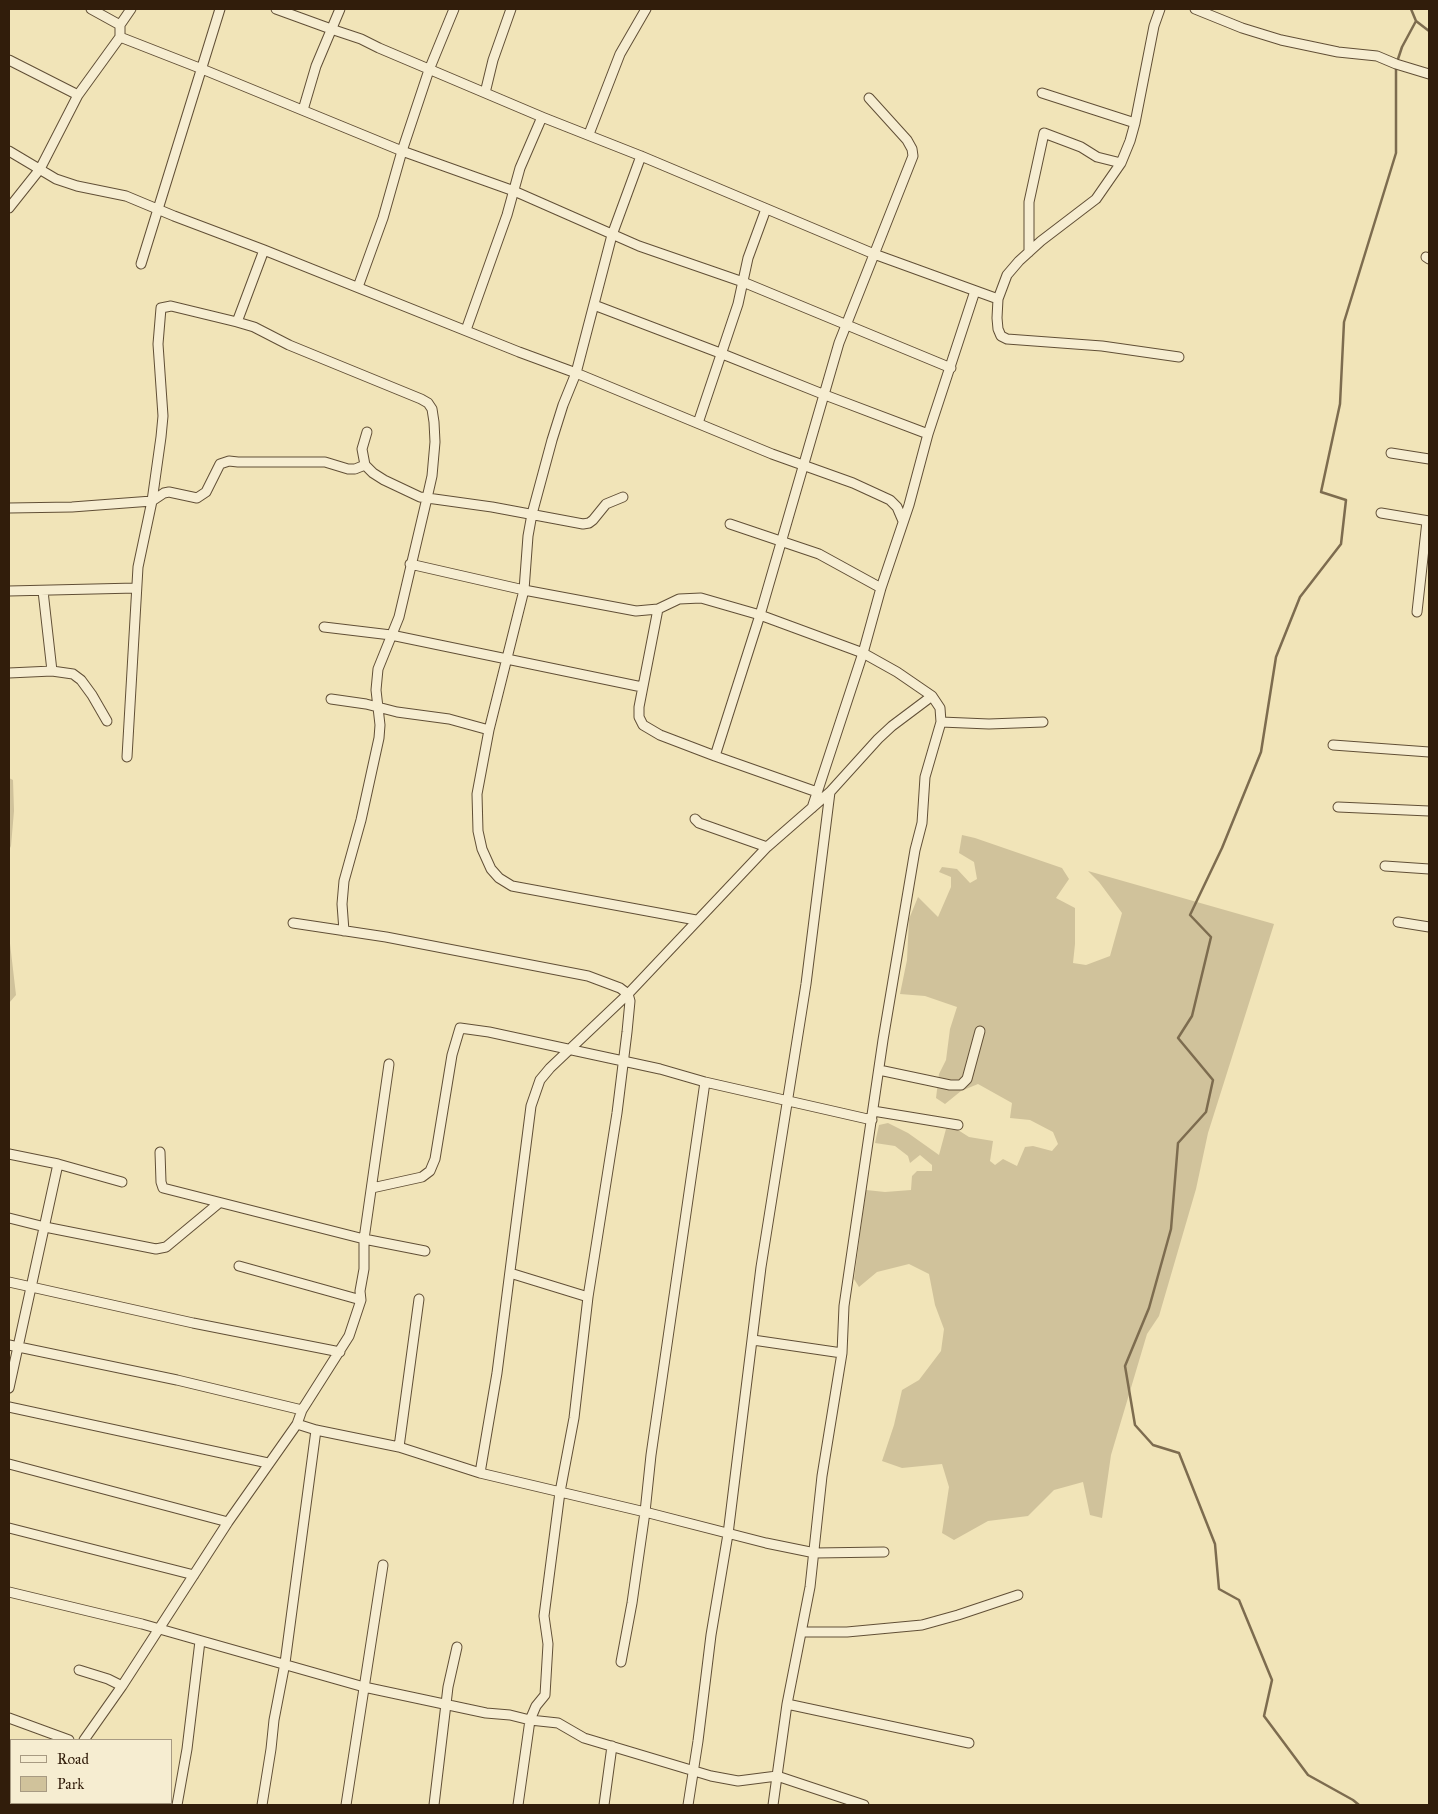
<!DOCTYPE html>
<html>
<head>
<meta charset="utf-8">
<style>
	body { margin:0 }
	#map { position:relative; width:1438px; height:1814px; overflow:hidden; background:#f1e4b8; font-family:"IM FELL Great Primer",serif }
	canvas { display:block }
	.frame { position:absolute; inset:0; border:10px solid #311d0b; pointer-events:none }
	.legend { position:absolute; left:10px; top:1739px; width:162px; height:65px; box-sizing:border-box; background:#f6edd1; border:1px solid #a79a82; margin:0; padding:6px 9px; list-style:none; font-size:15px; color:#311d0b }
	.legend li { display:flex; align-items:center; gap:10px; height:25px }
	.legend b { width:25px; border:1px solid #a79a82 }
</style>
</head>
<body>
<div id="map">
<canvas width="1438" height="1814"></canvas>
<div class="frame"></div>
<ul class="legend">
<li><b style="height:6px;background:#f6edd1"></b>Road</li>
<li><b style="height:14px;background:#d0c29b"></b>Park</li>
</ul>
</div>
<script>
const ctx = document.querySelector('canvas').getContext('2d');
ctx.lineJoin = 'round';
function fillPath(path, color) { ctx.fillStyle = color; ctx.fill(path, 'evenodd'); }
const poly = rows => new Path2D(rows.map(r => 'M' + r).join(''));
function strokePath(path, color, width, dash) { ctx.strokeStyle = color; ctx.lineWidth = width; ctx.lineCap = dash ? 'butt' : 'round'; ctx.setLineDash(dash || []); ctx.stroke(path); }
fillPath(poly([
	[9,778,13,780,14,811,11,846,9,850],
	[962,835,975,838,1062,868,1069,879,1056,898,1075,908,1075,944,1073,963,1086,965,1110,956,1122,913,1099,882,1088,871,1274,924,1208,1133,1196,1189,1159,1316,1147,1334,1111,1455,1102,1518,1090,1515,1083,1482,1054,1490,1028,1516,988,1521,954,1540,942,1533,949,1487,942,1464,902,1468,882,1461,894,1425,902,1390,919,1380,941,1351,944,1329,935,1305,929,1274,909,1264,877,1272,859,1287,854,1279,866,1190,885,1192,911,1190,912,1176,917,1171,932,1171,932,1165,920,1155,910,1163,908,1156,895,1146,875,1143,879,1125,888,1123,908,1133,939,1155,946,1129,958,1130,969,1137,993,1141,990,1161,995,1165,1003,1159,1017,1166,1025,1147,1033,1146,1052,1151,1058,1144,1053,1132,1030,1120,1010,1118,1012,1103,978,1084,961,1091,945,1104,936,1098,939,1074,946,1060,950,1029,957,1007,925,996,900,994,907,960,909,919,918,897,938,917,951,887,951,877,939,872,942,867,957,869,970,883,977,879,974,862,959,853],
	[9,935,16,995,9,1003]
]), '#d0c29b');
strokePath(poly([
	[1411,9,1416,21,1429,31],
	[1397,62,1402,47,1416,21],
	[1359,1805,1353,1800,1308,1775,1264,1716,1272,1680,1239,1600,1219,1589,1215,1544,1179,1453,1153,1445,1135,1425,1125,1366,1149,1308,1171,1229,1178,1143,1206,1112,1213,1080,1178,1038,1192,1016,1211,937,1190,915,1222,848,1261,752,1276,657,1300,597,1341,544,1346,500,1321,492,1340,404,1344,322,1396,153,1396,67]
]), '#7d6c4f', 2.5);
const street = poly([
	[91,9,120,25],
	[276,9,331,29,361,39,379,48,542,117,641,156,874,254,998,299],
	[1160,9,1154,26,1135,123,1130,141,1121,163,1096,199,1041,241,1019,261,1007,275,998,299,997,318,998,329,1001,336,1007,339,1102,346,1179,357],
	[1195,9,1242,28,1281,40,1338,52,1377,56,1396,64,1429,74],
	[120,37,202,69,402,151,514,191,639,246,743,282,951,368],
	[9,60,78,95],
	[485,93,493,60,511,9],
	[1042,93,1135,123],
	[303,110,316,66,340,9],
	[589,134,620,54,646,9],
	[9,151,56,179,77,186,126,196,174,216,264,250,519,352,576,373,772,454,853,483,890,500,897,507,903,521],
	[641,156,612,235,576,373,563,405,552,440,532,514,528,536,524,590,489,730,477,794,478,831,482,849,491,869,499,878,512,886,696,920],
	[9,208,40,169,78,95,120,37,120,25,131,9],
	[264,250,237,322,254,327,289,345,421,399,428,403,432,409,434,422,435,442,432,476,427,498,399,617,378,669,376,690,380,725,379,738,361,820,344,881,342,904,344,931],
	[1029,252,1029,202,1044,133,1081,147,1097,157,1121,163],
	[1426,257,1429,259],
	[141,264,220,9],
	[358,287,383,218,402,151,429,70,454,9],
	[594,305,720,353,825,395,928,434],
	[466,330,507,215,520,168,542,117],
	[698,423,738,304,748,258,766,209],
	[367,432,362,449,365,465,373,473,384,480,420,497,492,507,583,524,589,523,593,520,606,504,623,497],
	[1391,453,1429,459],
	[9,508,72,507,152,501,164,493,169,492,197,498,206,492,220,464,229,461,238,462,325,462,348,469,355,469,365,465],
	[1381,513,1429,521],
	[730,524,819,554,881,588],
	[410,564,524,590,636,611,658,609,679,599,701,598,760,615,863,653,897,672,932,696],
	[9,591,136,588],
	[43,591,52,671],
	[658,609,639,707,639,717,643,725,660,735,715,756,817,792],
	[1417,612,1427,521],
	[324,627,391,635,642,687],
	[9,673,52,671,73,674,81,680,92,695,107,721],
	[331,699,366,704,397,712,449,719,489,730],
	[941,722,989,724,1043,722],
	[1333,745,1429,752],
	[715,756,760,615,839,343,913,156,912,149,907,140,869,98],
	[127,757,138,567,152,501,161,437,163,416,158,344,161,308,171,306,237,322],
	[1338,807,1429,811],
	[812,808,863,653,881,588,909,505,928,434,975,291],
	[695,819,699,823,767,847],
	[1385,866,1429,869],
	[1398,922,1429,927],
	[293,923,386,937,588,976,620,988,628,994,630,1001,627,1032,617,1113,588,1297,574,1418,560,1492,544,1616,548,1644,545,1695,536,1706,530,1720,518,1805],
	[879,1070,950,1085,961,1085,967,1079,980,1031],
	[873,1111,958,1125],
	[160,1152,161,1182,163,1188,364,1239,425,1251],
	[9,1154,58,1164,122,1182],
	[372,1188,422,1177,430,1171,435,1159,452,1055,460,1028,489,1032,660,1069,705,1082,872,1120],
	[9,1218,45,1227,156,1249,166,1247,219,1203],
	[239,1266,361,1300],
	[510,1273,588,1297],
	[9,1282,193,1323,340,1352],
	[753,1340,842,1353],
	[9,1345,177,1380,302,1410],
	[9,1388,58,1164],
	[9,1407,268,1463],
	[297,1424,316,1430,399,1447,480,1473,645,1512,766,1543,815,1553,884,1552],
	[399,1447,419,1299],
	[9,1464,228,1522],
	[480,1473,497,1373,531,1106,540,1080,550,1068,628,994,767,847,830,792,878,739,892,726,932,696,940,708,941,722,925,777,922,823,915,850,883,1040,844,1306,842,1353,822,1476,810,1587,787,1704,773,1805],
	[9,1528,194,1575],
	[9,1592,142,1624,364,1687,486,1713,510,1715,530,1720,558,1723,584,1738,711,1776,738,1781,777,1776,864,1805],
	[802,1632,847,1632,922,1625,958,1615,1018,1595],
	[621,1662,632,1603,645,1512,651,1455,705,1082],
	[79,1670,108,1679,122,1686],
	[787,1704,969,1743],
	[9,1718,69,1740],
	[84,1740,122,1686,228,1522,297,1424,302,1410,349,1336,361,1300,360,1291,364,1269,364,1239,389,1064],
	[43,1805,45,1803],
	[177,1805,187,1749,200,1641],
	[262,1805,271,1749,274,1720,285,1663,316,1430],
	[346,1805,383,1565],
	[434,1805,448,1687,457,1647],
	[604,1805,612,1746],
	[688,1805,698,1741,711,1635,728,1534,761,1267,806,984,830,792]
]);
strokePath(street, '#614f36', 11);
strokePath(street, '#f6edd1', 9);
</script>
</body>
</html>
